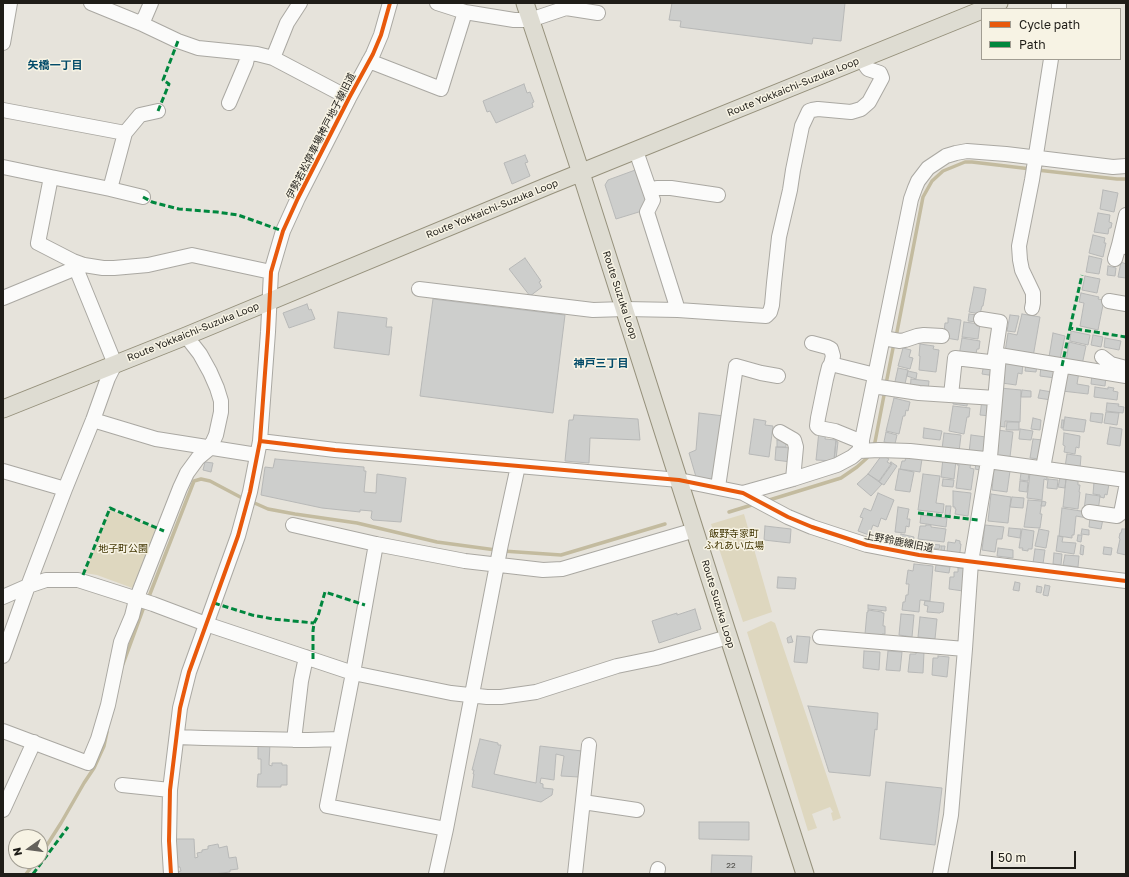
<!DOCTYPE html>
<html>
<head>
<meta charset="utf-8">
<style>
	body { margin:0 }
	#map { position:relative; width:1129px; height:877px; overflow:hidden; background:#e6e3db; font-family:"Golos Text",sans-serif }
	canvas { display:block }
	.frame { position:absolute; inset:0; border:4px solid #1f1d18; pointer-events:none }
	.legend { position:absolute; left:981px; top:8px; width:140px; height:52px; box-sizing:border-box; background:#f7f3e4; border:1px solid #a19d92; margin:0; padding:5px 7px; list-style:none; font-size:12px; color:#1f1d18 }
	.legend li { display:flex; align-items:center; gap:8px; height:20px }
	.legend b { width:20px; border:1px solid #a19d92 }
	.north { position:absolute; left:8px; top:829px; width:40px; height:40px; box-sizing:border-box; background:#f7f3e4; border:1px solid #a19d92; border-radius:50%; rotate:256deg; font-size:11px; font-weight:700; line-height:16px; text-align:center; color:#1f1d18 }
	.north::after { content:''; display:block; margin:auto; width:14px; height:18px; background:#65625c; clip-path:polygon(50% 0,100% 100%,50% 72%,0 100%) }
	.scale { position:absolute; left:991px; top:851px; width:85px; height:18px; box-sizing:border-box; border:2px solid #1f1d18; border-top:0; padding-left:5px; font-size:12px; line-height:14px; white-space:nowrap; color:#1f1d18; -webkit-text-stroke:3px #f7f3e4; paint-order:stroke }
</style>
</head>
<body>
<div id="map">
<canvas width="1129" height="877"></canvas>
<div class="frame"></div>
<ul class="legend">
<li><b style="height:5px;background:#e8590c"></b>Cycle path</li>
<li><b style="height:5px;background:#00873e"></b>Path</li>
</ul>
<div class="north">N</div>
<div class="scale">50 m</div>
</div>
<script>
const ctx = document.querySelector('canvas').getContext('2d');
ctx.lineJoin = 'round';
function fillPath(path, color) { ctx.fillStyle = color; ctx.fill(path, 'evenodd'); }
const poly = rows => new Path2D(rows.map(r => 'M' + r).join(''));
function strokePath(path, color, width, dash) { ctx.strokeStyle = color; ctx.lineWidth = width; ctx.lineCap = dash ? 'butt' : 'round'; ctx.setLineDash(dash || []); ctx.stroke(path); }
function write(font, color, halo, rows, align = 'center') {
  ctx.font = font + ' "Golos Text","Noto Sans JP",sans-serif'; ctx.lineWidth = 3; ctx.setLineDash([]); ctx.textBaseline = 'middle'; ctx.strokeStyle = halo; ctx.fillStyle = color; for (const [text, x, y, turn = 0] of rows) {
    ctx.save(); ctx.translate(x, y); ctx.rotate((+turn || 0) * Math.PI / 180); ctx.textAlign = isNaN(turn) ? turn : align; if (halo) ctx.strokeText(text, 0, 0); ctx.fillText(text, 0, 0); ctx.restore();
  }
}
fillPath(poly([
	[110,510,160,530,135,589,97,575,85,573],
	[744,514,772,612,743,622,711,524],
	[771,621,775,623,841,818,833,821,831,813,833,812,830,807,812,814,817,828,808,831,747,632]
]), '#ded7bf');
strokePath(poly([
	[1037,170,1117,179,1126,179],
	[896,337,923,197,932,181,943,171,965,162,972,162,1031,169],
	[886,384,894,343],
	[873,446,875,442,885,390],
	[250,501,268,509,295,514,357,523,437,542,496,550],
	[766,501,841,478,857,467,867,458,869,454],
	[729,512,755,504],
	[503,551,561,555,665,524],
	[148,599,194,481,201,479,210,481,244,499],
	[123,664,126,656,145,604],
	[40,856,61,823,84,783,94,768,104,746,107,732],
	[26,874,36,861]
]), '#c3bb9f', 3.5);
const building = poly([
	[672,3,845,3,841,41,813,38,812,44,680,27,681,21,669,20,672,3],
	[524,84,527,93,530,92,534,102,532,103,533,107,496,123,490,111,487,112,483,101,524,84],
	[525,155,528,162,525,163,530,176,512,184,504,163,525,155],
	[638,169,648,200,642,211,616,219,605,185,608,180,638,169],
	[1103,190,1118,193,1114,212,1100,209,1103,190],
	[1098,213,1110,215,1109,222,1112,223,1111,228,1109,228,1108,234,1094,232,1098,213],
	[1093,235,1105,238,1104,243,1106,243,1103,257,1089,253,1093,235],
	[1089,256,1102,259,1099,274,1086,272,1089,256],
	[525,258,541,281,539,282,542,287,530,296,509,269,525,258],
	[1121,262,1126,264,1126,278,1118,277,1121,262],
	[1108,266,1116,268,1115,276,1107,275,1108,266],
	[1085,276,1100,279,1097,293,1082,290,1085,276],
	[974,287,986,289,983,306,982,306,980,314,969,312,974,287],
	[1081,293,1099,297,1098,299,1104,300,1098,330,1080,326,1084,303,1079,302,1081,293],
	[433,299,565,315,553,413,420,396,433,299],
	[307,304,309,310,311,309,315,319,289,328,283,313,307,304],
	[338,312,387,318,386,327,392,327,389,355,334,348,338,312],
	[969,314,977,315,977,322,968,321,969,314],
	[1022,314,1040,317,1033,357,1005,352,1008,333,1017,335,1022,314],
	[1010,315,1019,316,1015,332,1007,331,1010,315],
	[948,318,961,320,958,340,946,338,944,332,945,323,948,323,948,318],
	[964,322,980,324,978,339,962,337,964,322],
	[1071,331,1090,335,1088,345,1070,341,1071,331],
	[1053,333,1065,336,1060,359,1049,357,1053,333],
	[1093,335,1103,337,1101,347,1091,345,1093,335],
	[962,338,980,341,979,349,977,349,975,358,959,356,962,338],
	[1105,338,1121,341,1119,350,1104,347,1105,338],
	[1069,342,1086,346,1082,365,1066,362,1069,342],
	[920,344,934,346,933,349,939,350,936,372,919,370,920,356,919,356,920,344],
	[903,348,911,350,909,357,913,358,910,369,898,366,903,348],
	[1005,360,1023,362,1022,374,1018,373,1016,385,1002,383,1005,360],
	[984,364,996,366,995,376,982,374,984,364],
	[1026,364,1037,365,1036,372,1025,371,1026,364],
	[1041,366,1057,368,1055,378,1040,376,1041,366],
	[898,368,908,370,905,384,894,386,898,368],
	[1065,370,1079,372,1077,384,1089,386,1088,394,1062,391,1065,370],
	[908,371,917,373,916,379,907,376,908,371],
	[1092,374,1106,376,1105,386,1091,384,1092,374],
	[911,379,929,381,928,391,910,390,911,379],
	[1095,387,1108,389,1108,387,1114,388,1113,391,1118,392,1117,400,1094,397,1095,387],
	[1000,388,1021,390,1020,422,1005,421,1005,427,998,426,1000,388],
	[1022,390,1031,391,1031,397,1021,397,1022,390],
	[1040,390,1052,392,1051,400,1038,398,1040,390],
	[954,396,968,398,967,406,953,404,954,396],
	[894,398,910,402,908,411,906,410,905,416,903,416,899,434,886,431,894,398],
	[982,400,992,401,990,416,980,415,982,400],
	[1107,403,1119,404,1118,406,1124,407,1123,413,1106,411,1107,403],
	[953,406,970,408,969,417,967,417,964,434,949,431,953,406],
	[1106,412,1119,413,1117,425,1104,423,1106,412],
	[699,413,724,416,715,480,696,477,689,453,696,450,699,413],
	[1091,413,1103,414,1102,423,1090,421,1091,413],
	[574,415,638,419,640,440,590,438,589,463,565,461,569,420,573,420,574,415],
	[1065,417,1086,420,1084,432,1063,430,1065,417],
	[1033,418,1041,420,1040,430,1031,429,1033,418],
	[754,419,766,421,765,425,773,426,769,457,749,454,754,419],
	[1062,420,1064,420,1063,428,1061,428,1062,420],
	[1007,422,1019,422,1019,430,1006,430,1007,422],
	[1110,427,1122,429,1120,446,1107,444,1110,427],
	[924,428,942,431,940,440,923,438,924,428],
	[1020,429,1033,431,1031,440,1019,439,1020,429],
	[997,430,1013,432,1010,457,993,455,997,430],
	[819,431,826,431,825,439,836,440,834,461,816,460,819,431],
	[886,432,897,435,895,444,884,442,886,432],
	[944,433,961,435,959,452,942,449,944,433],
	[1064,433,1080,436,1079,448,1076,447,1075,454,1064,452,1065,446,1063,445,1064,433],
	[971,435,986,437,984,455,969,453,971,435],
	[1033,439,1043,440,1040,459,1030,458,1033,439],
	[777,440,786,441,786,447,777,447,777,440],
	[836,441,838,442,836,459,834,459,836,441],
	[776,447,793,448,791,462,775,460,776,447],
	[907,452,922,459,920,472,900,469,902,461,905,461,907,452],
	[1067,454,1081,456,1080,469,1065,467,1067,454],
	[882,455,889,459,887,462,891,464,879,481,868,474,882,455],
	[943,458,956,460,954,479,941,477,943,458],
	[275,459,364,467,364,471,366,471,364,492,376,493,377,474,406,478,401,522,373,520,371,518,372,511,360,510,360,512,322,508,261,495,265,467,273,468,275,459],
	[957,461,971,462,970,468,974,469,971,490,956,488,959,465,957,465,957,461],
	[205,462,213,463,211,472,203,470,205,462],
	[891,462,897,466,884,485,879,482,892,464,890,463,891,462],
	[976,464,981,464,980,470,975,469,976,464],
	[899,469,914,472,910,492,895,490,899,469],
	[994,469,1010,471,1007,492,992,490,994,469],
	[1021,473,1029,473,1028,481,1020,480,1021,473],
	[1030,473,1047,475,1047,480,1044,479,1042,500,1027,498,1030,473],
	[868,474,882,484,871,496,857,484,868,474],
	[923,474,940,476,936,503,944,504,943,513,918,510,923,474],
	[1060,478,1066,479,1065,488,1058,487,1060,478],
	[943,479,954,480,953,487,942,486,943,479],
	[1048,479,1058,480,1057,489,1047,488,1048,479],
	[1066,479,1078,481,1078,485,1080,485,1079,492,1080,492,1078,509,1063,507,1066,479],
	[1020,481,1028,482,1027,492,1019,491,1020,481],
	[1094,482,1109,484,1107,495,1105,494,1104,498,1100,497,1100,495,1093,494,1094,482],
	[953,491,971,493,968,516,955,514,956,509,955,509,955,507,953,507,953,491],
	[878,493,894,500,886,520,881,518,878,527,873,525,869,535,858,531,863,518,860,517,864,508,871,511,878,493],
	[991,494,1011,497,1008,523,988,521,991,494],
	[1086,494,1100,496,1098,512,1084,510,1086,494],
	[1012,497,1024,498,1023,508,1010,507,1012,497],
	[1028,500,1042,501,1040,514,1042,514,1040,528,1024,527,1028,500],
	[1042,501,1046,502,1045,506,1041,506,1042,501],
	[946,506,951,506,950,515,945,515,946,506],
	[898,507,909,509,907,519,910,519,909,527,906,526,905,533,895,532,898,507],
	[1062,508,1087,512,1087,518,1076,516,1074,535,1072,535,1072,538,1059,536,1062,508],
	[921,515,947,518,946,527,920,523,921,515],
	[1090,517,1103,519,1101,529,1089,527,1090,517],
	[926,525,931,525,931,527,946,529,944,542,918,539,920,526,926,526,926,525],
	[985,525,1004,527,1002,539,997,539,995,552,982,550,985,525],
	[765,526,791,529,790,543,764,540,765,526],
	[1009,528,1021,529,1020,538,1008,536,1009,528],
	[1022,529,1034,531,1032,549,1028,549,1028,551,1022,550,1023,548,1019,548,1022,529],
	[1039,529,1049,531,1046,548,1035,546,1039,529],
	[1082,529,1089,530,1089,535,1081,534,1082,529],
	[1122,529,1126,529,1126,555,1117,553,1120,539,1119,538,1120,533,1121,533,1122,529],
	[901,534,914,537,912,547,899,545,901,534],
	[1078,535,1082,535,1081,542,1077,541,1078,535],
	[1058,536,1063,537,1062,542,1076,543,1074,554,1056,551,1058,536],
	[956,540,960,541,960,544,961,544,960,552,959,554,947,552,948,542,955,543,956,540],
	[931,544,940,545,939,549,931,548,931,544],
	[1081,545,1084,546,1083,555,1080,554,1081,545],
	[941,546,945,546,944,552,941,551,941,546],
	[1104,547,1112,548,1111,555,1103,554,1104,547],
	[998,548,1013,550,1013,558,997,556,998,548],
	[1035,549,1045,550,1043,564,1033,563,1035,549],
	[1054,553,1062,554,1061,565,1053,564,1054,553],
	[1065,555,1079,556,1078,567,1063,565,1065,555],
	[914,564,933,566,930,601,920,600,919,612,902,610,903,602,905,602,906,595,908,595,909,584,906,584,908,570,913,571,914,564],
	[936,565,950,567,949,573,935,571,936,565],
	[958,568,967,568,963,591,949,589,950,577,954,577,954,572,958,572,958,568],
	[778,577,796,578,795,589,777,588,778,577],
	[1015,582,1020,583,1019,591,1013,590,1015,582],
	[1045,585,1050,586,1048,596,1043,595,1045,585],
	[1037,586,1042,587,1041,593,1036,592,1037,586],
	[925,601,944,603,943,612,941,612,940,613,927,612,928,606,924,605,925,601],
	[868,605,886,607,886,611,868,609,868,605],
	[695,609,701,629,659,643,652,621,677,613,677,615,695,609],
	[868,610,882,612,882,613,884,613,883,626,885,626,885,634,882,634,882,636,865,634,867,612,868,612,868,610],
	[901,614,914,615,912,637,899,635,901,614],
	[920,617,937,619,935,639,918,637,920,617],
	[791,636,793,642,788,643,787,638,791,636],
	[797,636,810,637,807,663,794,662,797,636],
	[864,651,880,652,879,670,863,668,864,651],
	[888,651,902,652,900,671,886,670,888,651],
	[916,651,924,652,923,673,908,672,910,654,916,654,916,651],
	[938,656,949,657,947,677,932,675,933,658,938,658,938,656],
	[808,706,878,713,877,730,875,729,870,776,829,772,808,706],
	[480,739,498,743,498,745,501,745,494,774,536,783,540,746,582,751,579,777,561,776,564,756,556,754,554,780,541,778,540,783,543,784,543,788,553,789,552,795,541,802,472,787,474,774,473,774,474,770,472,770,480,739],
	[258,743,270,743,269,765,272,766,272,763,282,763,282,765,287,765,287,785,281,785,281,787,257,787,258,774,261,774,261,759,258,759,258,743],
	[886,782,942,788,935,845,880,839,886,782],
	[699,822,749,822,749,840,699,839,699,822],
	[176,839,194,839,195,858,198,857,197,853,202,852,202,850,208,849,208,846,218,844,219,848,227,846,229,858,236,857,238,869,230,870,230,872,214,874,177,874,177,872,181,871,180,867,176,867,176,839],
	[712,855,752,856,751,874,711,874,712,855]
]);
fillPath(building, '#cdcecc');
strokePath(building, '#b7b8b7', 1);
const minor = poly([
	[91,3,140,23,178,41,198,48,257,54,273,58,349,98],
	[437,3,465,12,514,20,530,20,566,8,598,13],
	[1059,9,1059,3],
	[140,23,145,17,151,3],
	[3,43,10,3],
	[273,58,287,23,300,3],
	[369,61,441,89,465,12],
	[229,103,246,63,248,54],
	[3,110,125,133,110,189,51,177],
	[125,133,140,115,158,111],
	[636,151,653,200,647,212,678,310],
	[3,167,51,177,38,243,73,261,115,364,108,378,93,420,65,489,28,586,3,656],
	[110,189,143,197],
	[650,190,657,188,671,188,718,195],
	[1126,215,1119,245,1126,247],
	[1115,259,1119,245],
	[73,261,84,265,103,268,114,268,148,265,192,255,271,272],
	[419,289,593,310,625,309,678,310,766,316,770,312,772,305,774,283,779,237,790,190,793,170,802,126,809,111,812,110,818,109,851,112,861,109,869,102,882,78,880,73,868,69,861,59],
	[3,298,76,268],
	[1109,301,1126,304],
	[1032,308,1033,303,1033,293,1022,270,1020,260,1019,246,1032,180,1051,59],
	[981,319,1000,322,995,355,999,355],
	[883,338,900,341,905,340,917,336,924,335,942,336],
	[812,343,827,347,831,349,833,356,831,364],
	[1102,357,1111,364,1126,368],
	[873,386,919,393,995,398],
	[951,395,955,358,998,363],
	[93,420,156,439,257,455],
	[780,432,794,440,796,447,793,479],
	[260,441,335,450,679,480,743,493,788,517,812,527,867,545,919,555,1126,581],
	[862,442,835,431,819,428,817,426,818,418,826,379,829,367,831,364,875,375],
	[859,451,862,440,911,199,915,188,918,181,928,168,946,156,956,153,967,151,1006,154,1113,167,1126,166],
	[1043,468,1062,366],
	[3,471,65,489],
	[718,487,736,366,761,373,778,376],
	[743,493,793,479,837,465,852,457,859,451,879,450,910,451,985,459,988,461,1126,480],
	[1089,512,1117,516,1121,513,1126,488],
	[293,525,376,544,465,561,543,570,562,569,695,530],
	[376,544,353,673,327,806,446,829],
	[3,597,28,586,46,580,78,580,153,604,206,624,353,673,451,693,487,697,501,697,536,692,617,666,656,658,728,637],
	[820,637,965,649],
	[3,731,88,763,98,739,108,705,121,642,132,616,136,600,180,488,187,473,198,458,210,448,216,435,221,412,221,401,217,388,210,372,200,354,186,336],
	[177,737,204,738,308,740,340,739],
	[294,740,301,681,306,657],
	[122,785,170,790],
	[583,802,637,810],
	[3,810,34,742],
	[171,874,169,841,170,790,180,708,189,672,238,536,250,492,260,441,268,332,271,272,283,231,298,198,349,98,373,54,381,35,390,3],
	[436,874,446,829,501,544,518,466],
	[575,874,589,745],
	[657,874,658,869],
	[940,874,951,815,965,649,971,562,988,461,990,457,999,355,1126,376]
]);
const major = poly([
	[525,3,581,173,727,632,805,874],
	[984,9,999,3],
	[3,409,186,336,550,185,982,10]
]);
strokePath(minor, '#aaa8a2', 16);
strokePath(major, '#96917c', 19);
strokePath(minor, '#fbfbfa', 14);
strokePath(major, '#dedcd2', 17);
strokePath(poly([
	[158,111,169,84,163,80,178,41],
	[143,197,152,202,179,209,217,212,238,215,283,231],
	[1070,328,1082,275],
	[1062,366,1070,328,1126,337],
	[918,513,978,520],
	[83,575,110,508,164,531],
	[214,603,252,615,273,619,314,623],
	[313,659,313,631,314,623,318,616,325,592,365,605],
	[33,874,68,827]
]), '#00873e', 3, [6, 3]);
strokePath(poly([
	[260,441,335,450,679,480,743,493,788,517,812,527,867,545,919,555,1126,581],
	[171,874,169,841,170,790,180,708,189,672,238,536,250,492,260,441,268,332,271,272,283,231,298,198,349,98,373,54,381,35,390,3]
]), '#e8590c', 4);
write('8px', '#4a4945', null, [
	["22",731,865]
]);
write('10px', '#1f1d18', '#f7f3e4', [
	["Route Yokkaichi-Suzuka Loop",793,87,-22],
	["伊勢若松停車場神戸地子線旧道",321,136,-63],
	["Route Yokkaichi-Suzuka Loop",492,209,-22],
	["Route Suzuka Loop",620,295,72],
	["Route Yokkaichi-Suzuka Loop",193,332,-22],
	["上野鈴鹿線旧道",899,542,11],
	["Route Suzuka Loop",718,604,73]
]);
write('10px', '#403401', '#f7f3e4', [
	["飯野寺家町",734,534],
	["ふれあい広場",734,546],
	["地子町公園",123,549]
]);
write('bold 11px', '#034b69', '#f7f3e4', [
	["矢橋一丁目",55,66],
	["神戸三丁目",601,364]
]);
</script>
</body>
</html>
